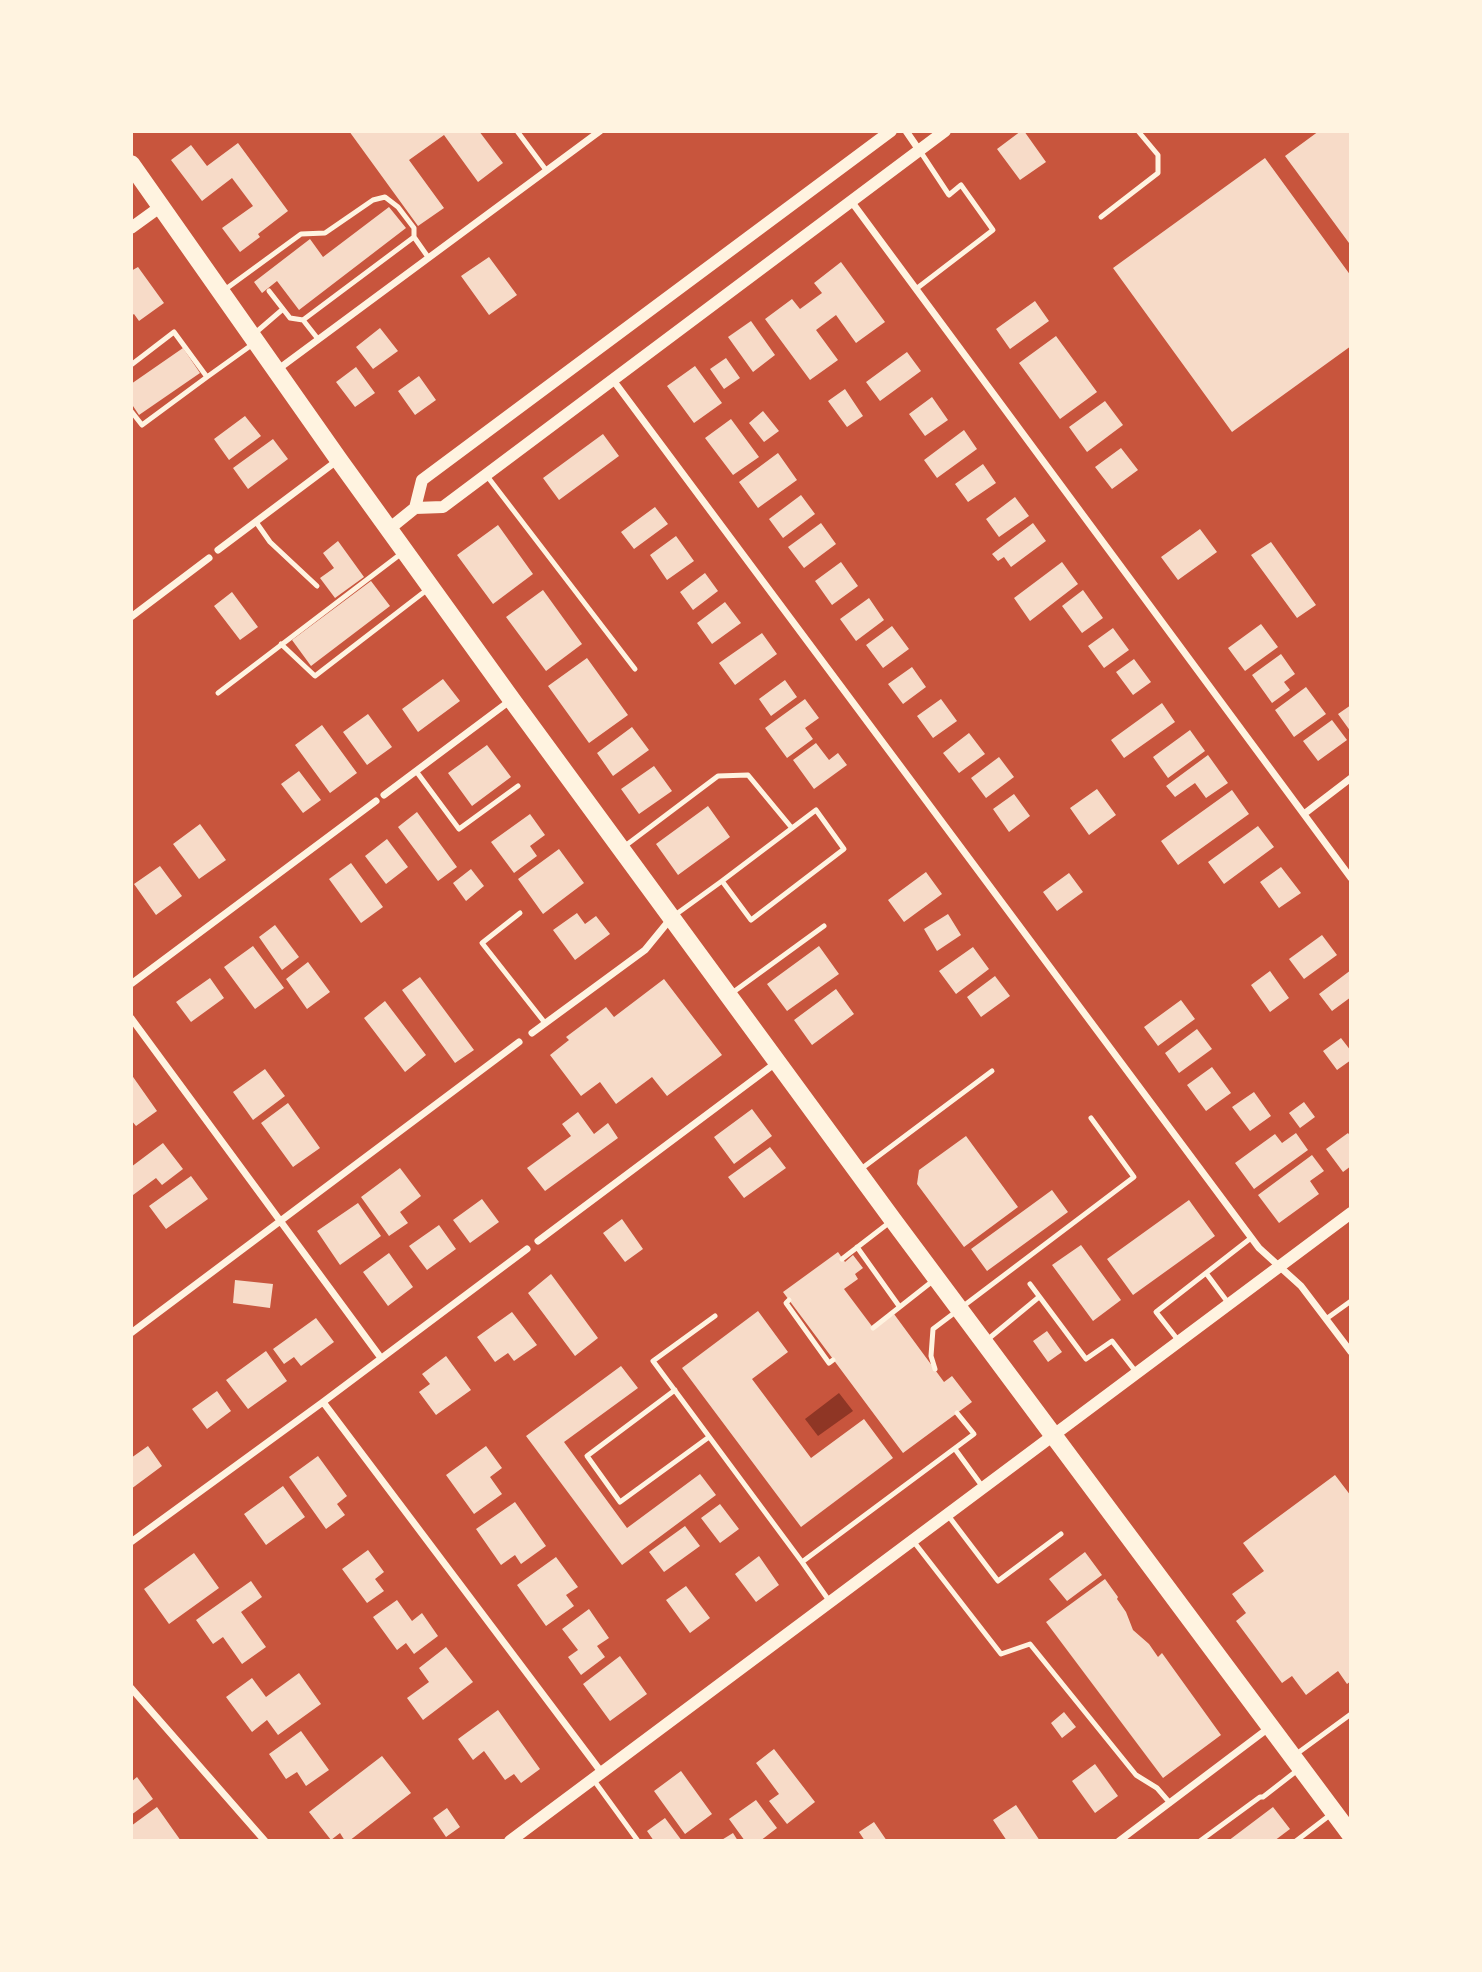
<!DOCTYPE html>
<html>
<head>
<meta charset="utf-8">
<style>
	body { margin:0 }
	#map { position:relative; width:1482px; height:1972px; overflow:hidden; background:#c8553d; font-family:"Asap Condensed",sans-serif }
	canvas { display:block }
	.frame { position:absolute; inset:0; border:133px solid #fff3e0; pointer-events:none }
</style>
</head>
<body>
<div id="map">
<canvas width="1482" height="1972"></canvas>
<div class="frame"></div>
</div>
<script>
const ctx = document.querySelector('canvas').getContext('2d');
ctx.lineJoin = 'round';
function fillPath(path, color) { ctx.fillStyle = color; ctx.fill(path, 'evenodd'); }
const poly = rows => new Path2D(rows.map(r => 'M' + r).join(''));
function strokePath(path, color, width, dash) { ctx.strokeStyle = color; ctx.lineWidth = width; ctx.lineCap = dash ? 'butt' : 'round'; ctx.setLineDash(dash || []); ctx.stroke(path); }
fillPath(poly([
	[839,1393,853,1411,818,1436,805,1419]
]), '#8f3625');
fillPath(poly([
	[349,131,479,131,503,163,478,182,444,135,409,160,444,208,418,226],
	[1021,131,1024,131,1046,162,1020,180,997,149],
	[1319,131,1351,131,1351,242,1349,243,1285,156],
	[238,143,288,211,258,234,260,237,240,252,222,228,253,206,232,178,202,201,171,160,191,145,207,166],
	[1265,158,1351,276,1351,346,1232,432,1113,268],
	[389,207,406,228,299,310,277,281,262,293,254,282,310,239,323,257],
	[489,257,517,295,489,315,461,276],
	[841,262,885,322,856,343,836,315,816,330,838,360,810,380,765,319,792,299,800,309,822,293,814,283],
	[138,267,164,303,139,321,134,314,131,316,131,271],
	[1035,301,1049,321,1010,349,996,329],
	[751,321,775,355,753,372,728,337],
	[380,328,398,351,373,369,356,347],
	[1056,336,1097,392,1060,419,1019,363],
	[183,348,200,373,139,415,131,403,131,384],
	[907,352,921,371,880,401,866,382],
	[726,358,740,378,724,389,710,369],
	[695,366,722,403,694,423,667,386],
	[356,367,375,393,355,407,336,382],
	[419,376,436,400,415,415,398,391],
	[845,389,863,416,847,427,828,401],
	[932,397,948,420,925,436,909,414],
	[1105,401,1123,425,1087,452,1069,427],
	[763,411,779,431,764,442,749,423],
	[245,416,261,436,229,460,214,439],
	[731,419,759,457,733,475,705,438],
	[964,430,977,449,937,478,924,460],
	[603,434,619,456,559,500,543,478],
	[273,439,288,459,248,489,233,468],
	[1121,448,1138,470,1112,489,1095,467],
	[778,453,797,480,758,508,739,482],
	[983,464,996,483,968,502,955,484],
	[801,495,815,514,783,538,769,519],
	[1015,497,1029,516,999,537,986,519],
	[655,507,668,524,634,549,621,532],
	[821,523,836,544,804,568,788,547],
	[1033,523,1046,541,1011,567,1004,557,998,561,992,554],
	[498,525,533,574,493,604,457,555],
	[1200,529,1217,552,1178,580,1161,557],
	[676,536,694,561,667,580,650,555],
	[338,541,364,577,335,598,320,578,334,568,323,553],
	[1271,542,1316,605,1297,618,1251,555],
	[841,562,858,586,832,605,815,581],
	[1062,562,1078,584,1030,621,1014,598],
	[705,573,718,591,693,610,680,592],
	[371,581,390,606,311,666,292,640],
	[543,590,582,644,546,671,506,617],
	[1083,590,1103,618,1082,633,1062,606],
	[232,592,258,627,240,640,214,606],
	[869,598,884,620,856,641,840,619],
	[725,602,741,623,712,644,697,623],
	[1261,624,1278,647,1245,671,1228,648],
	[892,626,909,649,883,668,866,645],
	[1113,628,1129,650,1104,668,1088,646],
	[762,633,777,654,735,685,719,663],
	[1281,654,1295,674,1284,682,1290,690,1272,703,1252,675],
	[587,658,628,715,589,743,548,686],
	[1134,659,1151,682,1133,695,1116,672],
	[912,667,926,687,903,704,888,684],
	[443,679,460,701,418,732,402,709],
	[785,680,797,697,771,716,759,699],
	[1306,687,1326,714,1294,737,1275,710],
	[805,699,819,718,805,728,813,739,787,758,765,728],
	[941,699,957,721,933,738,917,716],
	[1162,703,1175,722,1124,758,1111,740],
	[1351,705,1351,732,1338,714],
	[368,714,392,747,367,765,343,732],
	[1332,720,1347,740,1318,761,1303,741],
	[322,725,357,773,330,793,295,745],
	[632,727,649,750,613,776,597,753],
	[1190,730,1205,751,1168,778,1153,757],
	[969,733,985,754,959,773,943,753],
	[816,743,829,760,838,753,847,765,814,789,793,760],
	[487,745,511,777,472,806,448,773],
	[1208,755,1228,783,1206,798,1195,783,1175,797,1166,786],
	[999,757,1014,777,986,798,971,778],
	[654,766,672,791,639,814,621,789],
	[299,771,321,800,303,813,281,784],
	[1097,789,1116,815,1089,835,1070,808],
	[1232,790,1249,814,1178,865,1161,841],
	[1014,794,1030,816,1009,832,993,809],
	[708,806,730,837,678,875,656,844],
	[417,812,457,867,438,881,398,827],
	[530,814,545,835,530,846,537,856,514,873,491,842],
	[200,824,226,860,199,879,173,844],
	[1258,826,1274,847,1224,884,1208,862],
	[387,839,408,867,386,884,365,856],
	[559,849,584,883,543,914,518,879],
	[351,863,383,907,361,923,329,879],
	[160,866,182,896,156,915,134,884],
	[1281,867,1301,893,1279,908,1260,882],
	[471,869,484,886,466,901,453,883],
	[926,872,942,894,904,922,888,900],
	[1069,873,1083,892,1057,911,1043,892],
	[577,913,585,924,596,916,610,934,575,960,553,930],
	[948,914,961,935,937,951,924,929],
	[275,925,299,957,282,970,259,937],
	[1322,935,1337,955,1304,979,1289,959],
	[253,946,284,988,255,1009,224,967],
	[819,946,839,974,787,1011,767,984],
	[973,947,989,969,956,994,939,971],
	[308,962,330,992,307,1009,286,979],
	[1351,970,1351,997,1332,1011,1319,994],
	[1270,971,1289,998,1270,1012,1251,985],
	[995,976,1010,996,981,1017,967,997],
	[420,977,474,1050,455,1063,402,990],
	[210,978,224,998,191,1022,176,1002],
	[664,979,722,1055,667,1096,652,1077,616,1104,600,1082,581,1096,550,1055,569,1040,566,1037,606,1007,614,1017],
	[836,989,854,1014,812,1045,794,1020],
	[1181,1000,1195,1019,1158,1046,1144,1027],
	[385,1001,426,1055,405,1072,364,1018],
	[1197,1029,1212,1049,1179,1073,1165,1053],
	[1341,1038,1351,1051,1351,1060,1337,1070,1323,1051],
	[1212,1067,1231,1093,1206,1111,1187,1085],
	[265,1069,285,1096,253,1120,233,1092],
	[131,1074,157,1111,136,1126,131,1120],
	[1254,1092,1271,1116,1250,1131,1232,1107],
	[1304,1102,1315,1117,1300,1128,1289,1113],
	[288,1103,320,1148,293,1167,261,1123],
	[752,1109,772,1136,734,1164,714,1137],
	[578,1112,594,1134,608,1123,618,1138,545,1191,527,1168,571,1136,562,1124],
	[1296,1133,1308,1150,1254,1189,1235,1163,1275,1134,1282,1143],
	[1348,1133,1351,1137,1351,1166,1343,1172,1326,1149],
	[966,1136,1018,1207,964,1247,917,1184,919,1170],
	[163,1143,183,1169,162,1185,156,1178,133,1195,131,1192,131,1167],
	[770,1147,786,1168,744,1198,728,1177],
	[1312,1155,1324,1171,1310,1181,1319,1194,1279,1223,1258,1195],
	[400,1168,421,1196,400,1212,408,1223,389,1236,361,1197],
	[191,1176,208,1199,166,1229,149,1206],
	[1052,1190,1068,1212,987,1271,971,1249],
	[482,1199,499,1222,470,1243,453,1220],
	[1189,1200,1215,1236,1133,1295,1107,1259],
	[358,1203,381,1236,340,1265,317,1231],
	[622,1219,643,1249,625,1262,603,1233],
	[439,1225,456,1249,427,1270,409,1246],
	[1081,1245,1121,1300,1093,1321,1052,1265],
	[838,1252,845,1262,853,1255,863,1268,855,1274,858,1279,844,1289,874,1329,894,1314,944,1382,952,1376,972,1402,903,1453,783,1292],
	[389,1253,413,1287,388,1306,363,1272],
	[551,1274,598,1338,575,1356,528,1293],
	[235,1280,273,1284,270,1308,233,1303],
	[758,1311,788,1352,752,1379,811,1458,864,1419,893,1458,801,1527,682,1368],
	[512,1312,537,1345,514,1361,508,1353,495,1362,477,1337],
	[316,1318,334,1342,301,1366,294,1357,284,1364,273,1349],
	[1047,1331,1062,1352,1048,1362,1033,1341],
	[266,1351,287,1381,248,1409,226,1380],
	[446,1356,471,1390,436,1415,419,1392,430,1384,422,1374],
	[621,1366,638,1388,564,1442,627,1528,700,1474,716,1495,622,1565,526,1436],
	[217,1391,231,1411,207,1429,192,1409],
	[148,1446,162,1466,131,1489,131,1458],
	[486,1446,502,1468,490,1477,502,1494,474,1514,446,1475],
	[318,1456,347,1496,337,1504,345,1515,326,1529,289,1477],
	[1335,1475,1351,1496,1351,1681,1347,1684,1338,1671,1306,1695,1292,1676,1282,1683,1236,1621,1246,1613,1232,1594,1264,1571,1243,1543],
	[283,1486,305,1517,266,1545,244,1514],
	[515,1502,546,1546,521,1564,515,1555,501,1565,476,1529],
	[720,1504,739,1529,720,1543,701,1518],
	[685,1526,700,1546,664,1572,649,1552],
	[368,1550,384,1572,375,1579,384,1591,367,1603,342,1569],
	[1085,1552,1102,1575,1067,1601,1049,1579],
	[194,1553,219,1588,169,1624,144,1589],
	[759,1556,779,1585,756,1602,735,1574],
	[556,1557,578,1587,566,1595,574,1606,546,1626,517,1585],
	[1105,1579,1118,1597,1117,1599,1126,1612,1133,1630,1149,1644,1158,1657,1162,1653,1221,1735,1163,1778,1046,1622],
	[251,1581,262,1597,241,1612,266,1647,242,1664,223,1637,213,1644,196,1620],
	[686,1586,710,1618,690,1633,666,1600],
	[397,1600,412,1621,422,1613,438,1636,414,1654,406,1643,397,1650,373,1617],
	[589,1609,609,1638,597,1646,605,1657,581,1675,568,1657,578,1650,562,1629],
	[446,1647,473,1682,423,1720,407,1698,429,1682,419,1668],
	[620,1656,647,1694,610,1721,583,1684],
	[299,1673,321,1704,278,1735,267,1720,252,1732,226,1697,252,1678,266,1697],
	[498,1710,540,1769,521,1783,514,1774,505,1780,484,1751,473,1760,458,1739],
	[1064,1712,1076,1727,1062,1738,1051,1723],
	[301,1731,329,1770,306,1786,297,1772,286,1779,269,1754],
	[774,1749,815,1802,787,1824,769,1801,779,1794,756,1763],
	[382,1756,411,1793,349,1841,345,1841,340,1833,331,1840,309,1812],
	[1095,1764,1118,1796,1095,1813,1072,1781],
	[681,1771,712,1814,685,1834,654,1791],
	[137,1777,153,1799,131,1815,131,1782],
	[756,1800,777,1828,760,1841,745,1841,729,1819],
	[1016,1805,1040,1841,1007,1841,993,1820],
	[157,1807,181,1841,131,1841,131,1826],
	[1273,1807,1290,1829,1274,1841,1228,1841],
	[447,1808,460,1827,446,1837,433,1818],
	[665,1818,682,1841,654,1841,647,1831],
	[874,1822,887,1841,865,1841,859,1832],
	[733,1833,738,1841,720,1841]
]), '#f7dbc8');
strokePath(poly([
	[517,131,546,170],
	[1101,217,1158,173,1158,155,1138,131],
	[414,237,428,257],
	[916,289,993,230,961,185,949,195,920,151],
	[223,291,301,234,325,233,373,200,385,197,398,207,414,228,414,237,303,320,290,318,269,291],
	[303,320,318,339],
	[254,334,283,309],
	[131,365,174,332,207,377,253,344],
	[131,411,142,425,207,377],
	[487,476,635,669],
	[256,522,270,542,317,586],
	[281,644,315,676,428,589],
	[218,693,402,553],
	[416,771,459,829,518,786],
	[625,846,718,776,748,775,791,827],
	[520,913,482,943,545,1023],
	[675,915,722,881,751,920,844,849,816,810,722,881],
	[732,993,824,926],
	[861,1169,992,1071],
	[857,1247,899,1306],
	[842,1259,890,1222],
	[1206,1273,1251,1238],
	[1030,1284,1086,1359,1112,1341,1136,1372],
	[789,1300,786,1303,829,1363,833,1360],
	[715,1316,653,1361,802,1562],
	[1326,1319,1351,1301],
	[873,1328,934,1280],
	[987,1340,1039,1297],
	[1178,1340,1156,1312,1206,1273,1229,1304],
	[935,1369,931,1356,933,1329,1134,1177,1091,1118],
	[675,1390,587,1456,620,1502,709,1437],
	[955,1449,982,1486],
	[947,1514,998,1581,1061,1534],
	[914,1542,1001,1654,1030,1644,1136,1775,1157,1788,1170,1803],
	[830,1602,802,1562,974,1434,957,1413],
	[1295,1755,1351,1714],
	[593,1779,638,1841],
	[1200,1841,1260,1797,1263,1797,1299,1769],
	[1296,1841,1330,1815]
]), '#fff3e0', 5);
strokePath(poly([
	[906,131,919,150],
	[851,201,1351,878],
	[277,370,600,131],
	[613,380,1259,1248,1301,1286,1351,1352],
	[218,550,338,460],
	[131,617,209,558],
	[384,795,511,700],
	[1304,814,1351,778],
	[131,984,376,801],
	[131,1018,381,1358],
	[532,1033,645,950,672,917],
	[538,1241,777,1062],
	[131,1333,519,1042],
	[323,1402,602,1773],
	[131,1542,323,1402,527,1249],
	[131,1688,265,1841],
	[1119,1841,1270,1727]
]), '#fff3e0', 7);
strokePath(poly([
	[131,228,160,207],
	[415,508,422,480,891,131],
	[389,529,415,508,443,507,945,131],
	[510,1841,1351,1213]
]), '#fff3e0', 12);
strokePath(poly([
	[131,164,339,460,512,700,893,1220,1351,1835]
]), '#fff3e0', 18);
</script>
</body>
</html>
